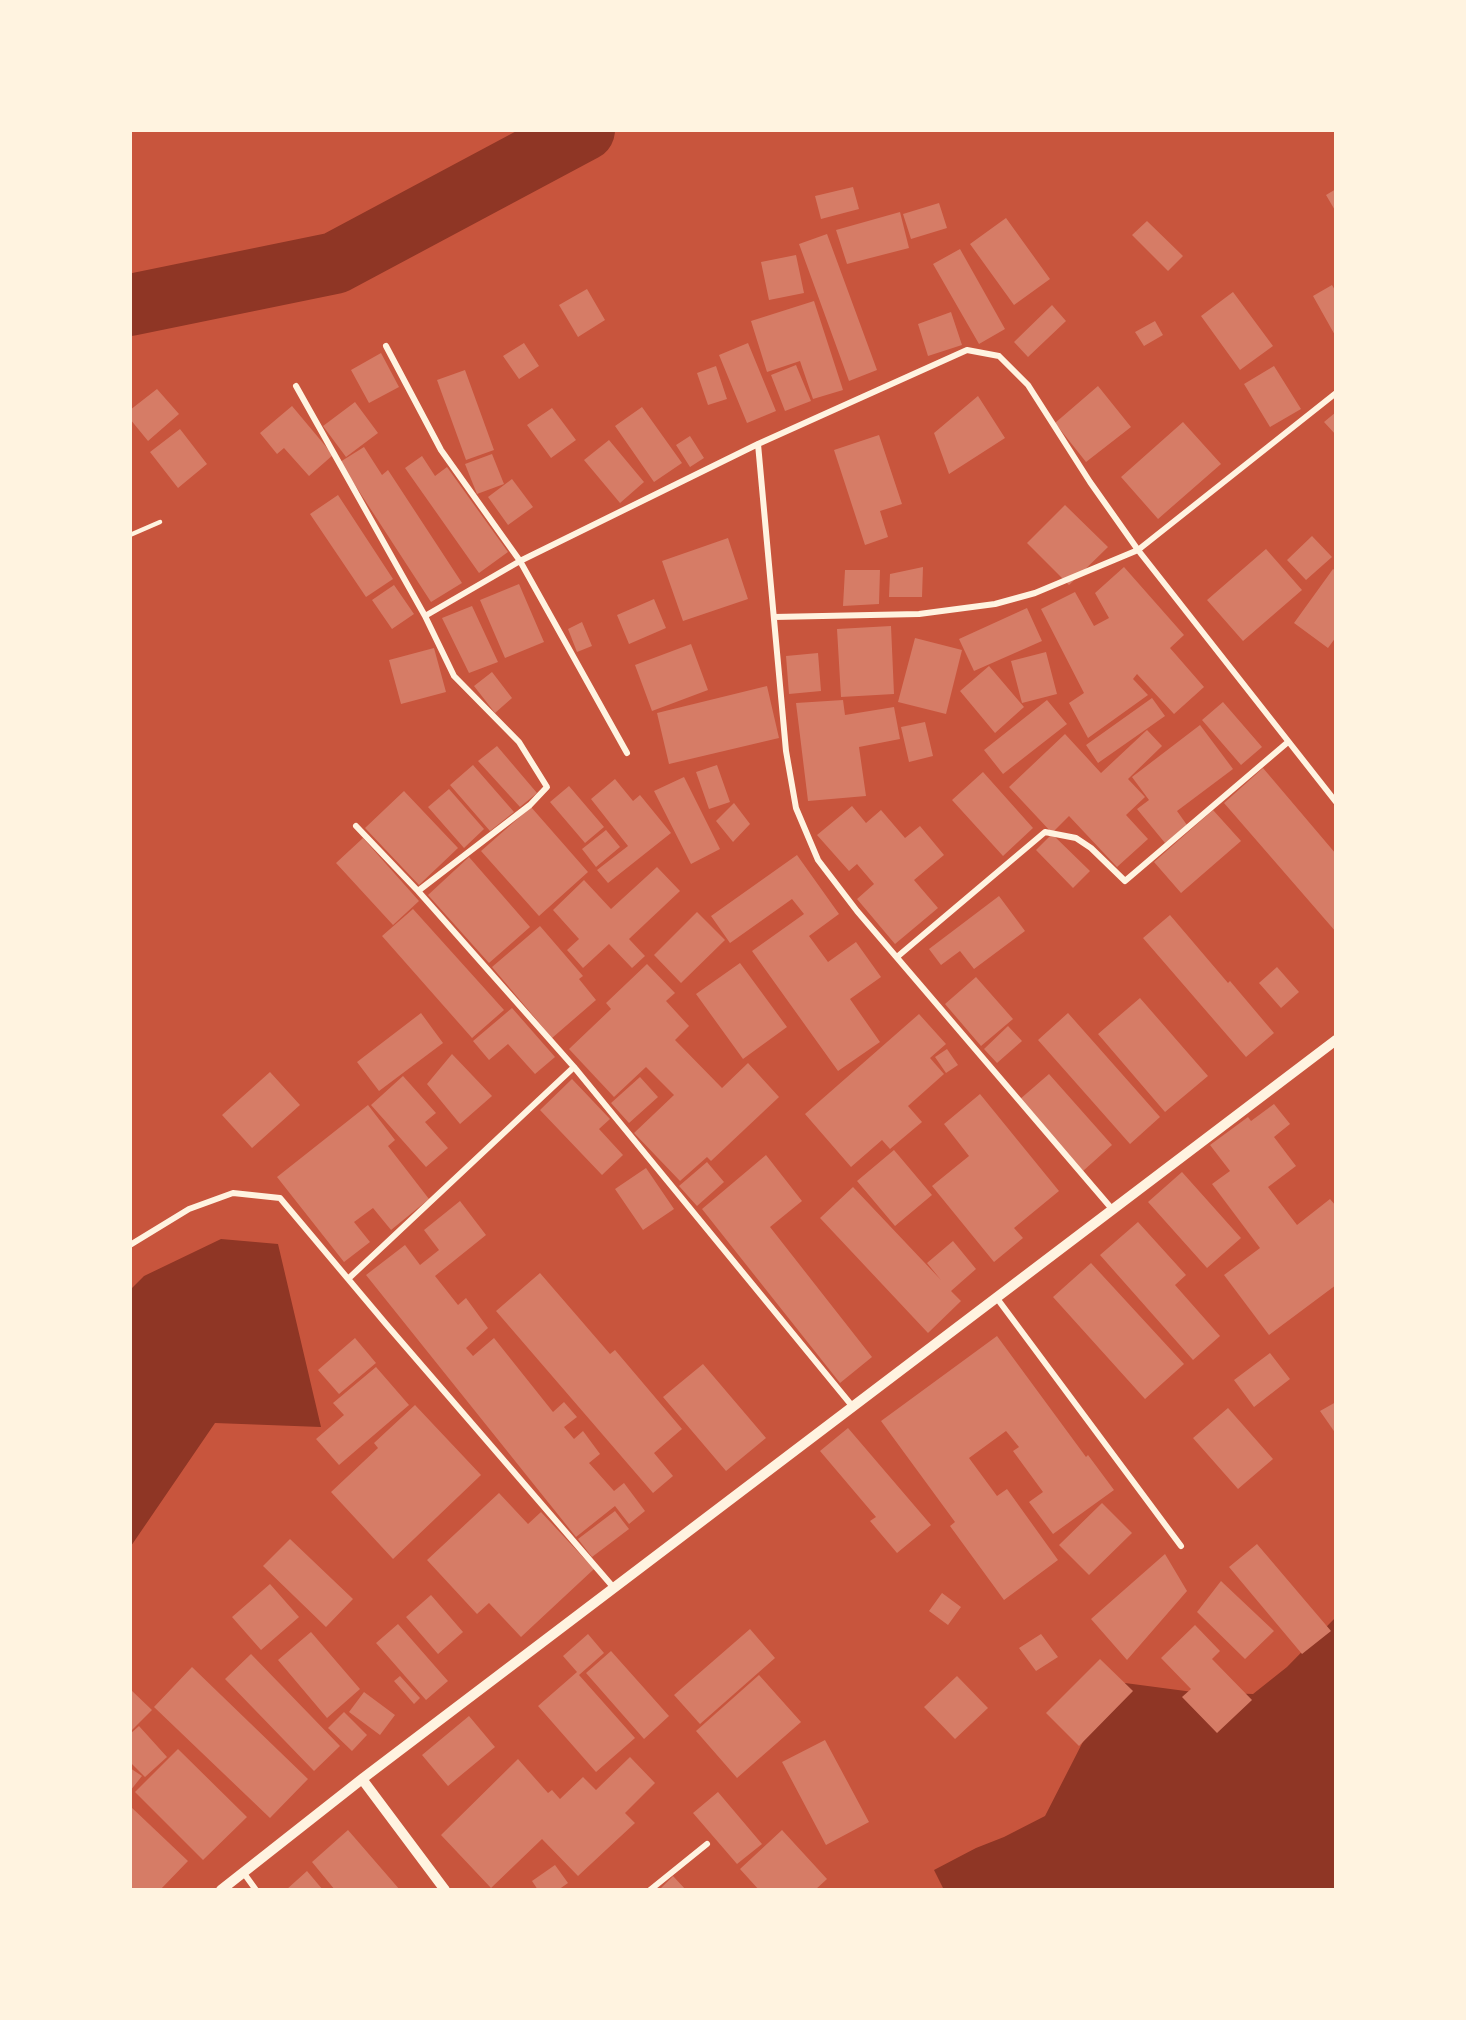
<!DOCTYPE html>
<html>
<head>
<meta charset="utf-8">
<style>
	body { margin:0 }
	#map { position:relative; width:1466px; height:2020px; overflow:hidden; background:#c8553d; font-family:"Work Sans",sans-serif }
	canvas { display:block }
	.frame { position:absolute; inset:0; border:132px solid #fff3e0; pointer-events:none }
</style>
</head>
<body>
<div id="map">
<canvas width="1466" height="2020"></canvas>
<div class="frame"></div>
</div>
<script>
const ctx = document.querySelector('canvas').getContext('2d');
ctx.lineJoin = 'round';
function fillPath(path, color) { ctx.fillStyle = color; ctx.fill(path, 'evenodd'); }
const poly = rows => new Path2D(rows.map(r => 'M' + r).join(''));
function strokePath(path, color, width, dash) { ctx.strokeStyle = color; ctx.lineWidth = width; ctx.lineCap = dash ? 'butt' : 'round'; ctx.setLineDash(dash || []); ctx.stroke(path); }
fillPath(poly([
	[221,1239,278,1244,321,1427,215,1423,131,1546,131,1289,144,1276],
	[1335,1618,1336,1888,1333,1889,944,1890,934,1870,976,1848,1004,1837,1045,1816,1093,1722,1125,1683,1193,1692,1253,1694,1287,1667]
]), '#8f3625');
strokePath(poly([
	[130,305,335,263,584,130]
]), '#8f3625', 62);
fillPath(poly([
	[853,187,859,209,821,219,815,196],
	[1336,189,1336,212,1326,195],
	[939,203,947,228,911,239,903,214],
	[900,212,909,248,847,264,836,230],
	[1006,218,1050,279,1014,305,970,244],
	[1147,221,1183,256,1168,271,1132,235],
	[827,234,877,370,849,381,799,244],
	[960,249,1005,329,979,344,933,264],
	[796,255,804,293,769,300,761,262],
	[1332,285,1336,292,1336,337,1313,296],
	[587,289,605,320,578,337,559,305],
	[1233,292,1273,346,1240,370,1201,316],
	[814,301,843,390,813,399,800,361,767,372,751,321],
	[1052,305,1066,321,1028,357,1014,342],
	[951,312,962,345,928,356,918,324],
	[1155,321,1163,335,1144,346,1135,332],
	[524,343,539,366,519,379,503,356],
	[748,343,776,411,747,423,719,355],
	[381,353,399,387,369,403,351,370],
	[796,365,811,401,785,411,771,375],
	[716,366,727,399,708,405,697,373],
	[1274,366,1301,409,1270,427,1244,384],
	[465,370,494,450,466,460,437,380],
	[1098,386,1131,427,1086,462,1055,423],
	[157,389,179,414,148,441,130,419,130,410],
	[978,396,1005,438,949,474,934,433],
	[355,402,378,433,346,457,323,426],
	[292,406,333,455,309,476,284,448,277,454,260,433],
	[642,407,682,463,654,482,615,426],
	[552,408,576,440,551,458,527,425],
	[1336,412,1336,435,1324,422],
	[1183,422,1221,464,1158,519,1121,477],
	[180,429,207,464,178,488,150,452],
	[879,435,902,504,880,511,888,537,865,545,834,450],
	[690,436,704,458,690,467,676,445],
	[609,440,644,482,620,503,584,460],
	[364,447,382,475,388,470,462,583,431,602,340,462],
	[492,454,504,484,477,494,465,464],
	[422,456,435,476,447,467,508,552,479,573,405,468],
	[512,479,533,507,508,525,488,497],
	[338,495,393,579,366,597,310,514],
	[1065,505,1108,547,1069,585,1027,543],
	[1312,536,1332,557,1306,580,1287,560],
	[728,538,748,599,683,621,662,561],
	[1266,549,1302,590,1243,641,1207,600],
	[923,567,922,597,889,597,890,574],
	[1124,567,1184,635,1170,648,1204,687,1174,714,1137,674,1133,679,1148,695,1088,738,1069,703,1084,693,1041,609,1075,592,1094,626,1109,618,1095,593],
	[1333,569,1336,571,1336,637,1328,648,1294,623],
	[845,570,880,570,879,604,843,606],
	[519,584,544,642,505,658,480,600],
	[394,585,414,614,392,629,372,600],
	[654,599,666,628,629,644,617,615],
	[472,606,498,662,469,673,442,618],
	[1027,608,1042,641,974,671,959,639],
	[582,622,592,646,577,652,568,629],
	[891,626,894,694,841,697,837,629],
	[915,638,962,650,946,714,898,702],
	[691,644,708,690,652,711,635,665],
	[434,648,446,692,401,704,389,660],
	[1046,652,1057,694,1022,703,1011,661],
	[818,653,821,691,789,694,786,656],
	[989,666,1024,707,995,733,960,691],
	[492,672,512,698,495,713,474,686],
	[767,686,779,738,669,764,657,713],
	[1152,698,1165,716,1098,763,1086,745],
	[843,700,845,715,894,707,900,739,859,747,866,796,808,801,796,703],
	[1047,700,1067,724,1003,774,984,750],
	[1223,702,1262,747,1241,765,1202,720],
	[925,722,933,756,909,762,901,727],
	[1200,725,1233,769,1177,811,1187,825,1165,843,1137,809,1149,800,1132,777],
	[1147,730,1162,746,1128,779,1145,797,1126,815,1148,839,1117,867,1069,816,1052,833,1009,787,1065,734,1101,773],
	[497,746,537,793,520,807,478,761],
	[473,765,514,812,490,831,450,785],
	[717,765,730,802,709,809,696,772],
	[1263,768,1336,854,1336,932,1224,803],
	[983,772,1033,828,1003,856,952,800],
	[684,777,720,849,691,864,654,791],
	[615,779,633,801,640,795,671,833,608,883,597,870,628,846,591,799],
	[569,786,604,827,585,843,550,802],
	[449,789,484,829,464,848,428,807],
	[404,791,458,848,419,885,365,828],
	[734,803,750,824,733,842,716,821],
	[852,806,866,823,881,810,905,838,920,826,944,855,914,880,938,908,895,944,857,899,874,884,857,864,849,871,817,835],
	[531,807,588,872,539,916,481,851],
	[1213,810,1241,841,1181,893,1154,862],
	[606,830,620,847,596,867,582,849],
	[1052,834,1090,871,1073,888,1036,850],
	[363,838,419,901,393,925,336,863],
	[797,855,839,914,809,936,828,962,856,942,881,977,850,999,880,1042,838,1071,752,951,804,914,792,899,730,943,711,916],
	[469,857,530,927,489,963,428,895],
	[657,867,680,891,629,939,645,956,632,968,609,944,583,968,567,950,579,939,553,910,584,880,611,909],
	[999,896,1025,931,974,969,960,951,941,965,929,949],
	[413,909,504,1010,472,1038,382,936],
	[697,912,725,940,681,983,654,955],
	[1170,915,1228,983,1230,981,1274,1033,1246,1057,1143,938],
	[540,926,583,976,579,979,596,1000,552,1038,492,967],
	[740,963,787,1027,743,1059,696,994],
	[647,964,675,993,666,1001,689,1026,675,1040,722,1088,748,1063,779,1097,711,1161,707,1157,680,1181,634,1133,674,1095,646,1067,614,1097,569,1049,611,1009,606,1003],
	[1277,967,1299,992,1281,1008,1259,983],
	[976,977,1013,1019,981,1046,945,1004],
	[1140,998,1208,1076,1165,1112,1098,1034],
	[512,1008,555,1057,535,1074,508,1044,489,1060,473,1041],
	[421,1013,443,1043,379,1091,357,1062],
	[1068,1013,1160,1117,1130,1144,1038,1040],
	[919,1014,946,1044,930,1058,944,1074,908,1106,922,1122,890,1149,882,1140,851,1167,805,1114],
	[1008,1026,1022,1041,997,1063,984,1049],
	[947,1049,958,1065,946,1073,935,1057],
	[452,1054,492,1096,460,1124,427,1084],
	[270,1072,300,1105,252,1148,222,1115],
	[1049,1074,1112,1145,1083,1171,1019,1100],
	[403,1076,436,1113,425,1122,448,1148,426,1167,371,1105],
	[640,1077,658,1097,629,1123,611,1103],
	[572,1079,610,1119,599,1129,623,1155,602,1175,540,1110],
	[980,1094,1059,1191,1014,1228,1023,1238,994,1262,932,1186,969,1156,944,1124],
	[1274,1104,1290,1124,1274,1137,1296,1166,1268,1187,1297,1225,1330,1199,1336,1206,1336,1285,1269,1335,1224,1275,1260,1248,1212,1184,1230,1171,1210,1145,1248,1117,1251,1121],
	[368,1105,395,1140,388,1146,429,1199,391,1230,373,1208,354,1222,370,1242,344,1262,277,1177],
	[894,1150,932,1195,895,1226,857,1181],
	[766,1155,802,1201,770,1227,872,1357,840,1383,702,1209],
	[707,1162,724,1182,697,1206,679,1186],
	[646,1168,674,1209,643,1230,615,1189],
	[1182,1172,1241,1238,1207,1268,1148,1202],
	[853,1187,941,1280,927,1263,953,1241,976,1269,951,1291,961,1301,928,1333,820,1218],
	[460,1201,486,1235,435,1276,458,1305,466,1298,488,1328,466,1348,473,1356,494,1338,553,1412,564,1402,577,1417,564,1427,574,1439,583,1431,600,1454,589,1463,614,1491,624,1483,645,1511,629,1524,615,1506,576,1537,366,1275,405,1245,420,1265,439,1250,424,1230],
	[1138,1222,1186,1275,1175,1285,1220,1336,1193,1360,1100,1255],
	[1091,1263,1184,1364,1145,1399,1053,1297],
	[540,1273,610,1354,615,1350,682,1429,654,1453,673,1476,653,1493,496,1311],
	[997,1336,1086,1457,1088,1455,1114,1490,1053,1534,1029,1502,1043,1492,1013,1451,1019,1447,1006,1431,969,1458,997,1496,1007,1489,1058,1560,1004,1600,950,1526,955,1522,881,1421],
	[355,1338,376,1363,339,1394,318,1370],
	[1270,1353,1290,1379,1254,1407,1234,1380],
	[703,1364,766,1438,726,1471,663,1397],
	[376,1367,409,1405,339,1465,316,1439,344,1415,333,1403],
	[1336,1402,1336,1434,1320,1411],
	[415,1405,481,1475,393,1559,331,1492,378,1448,374,1443],
	[1228,1408,1273,1459,1238,1489,1193,1438],
	[848,1428,931,1525,897,1553,870,1521,876,1517,820,1451],
	[499,1493,528,1524,541,1512,594,1569,521,1637,489,1603,477,1614,427,1560],
	[1102,1503,1132,1533,1089,1575,1059,1545],
	[615,1511,629,1529,592,1557,578,1539],
	[290,1539,353,1599,326,1627,263,1566],
	[1257,1544,1331,1631,1302,1654,1229,1567],
	[1165,1554,1187,1591,1127,1660,1091,1619],
	[1221,1581,1274,1631,1245,1659,1197,1612],
	[270,1584,299,1617,261,1650,232,1617],
	[942,1593,961,1607,948,1625,929,1611],
	[431,1595,463,1632,438,1654,406,1617],
	[398,1624,448,1681,426,1700,376,1643],
	[1195,1625,1220,1651,1212,1659,1252,1700,1217,1733,1182,1697,1191,1689,1161,1658],
	[750,1629,775,1658,700,1724,674,1695],
	[311,1632,360,1689,327,1718,278,1660],
	[588,1634,604,1653,579,1675,635,1738,596,1772,538,1706,577,1672,563,1656],
	[1041,1634,1058,1657,1036,1671,1019,1648],
	[611,1651,669,1716,644,1739,586,1673],
	[251,1654,340,1746,314,1771,225,1679],
	[1100,1659,1133,1691,1079,1746,1046,1713],
	[192,1667,308,1779,270,1818,154,1707],
	[759,1675,801,1722,737,1778,696,1731],
	[400,1676,420,1698,414,1704,394,1681],
	[957,1676,988,1708,955,1739,924,1707],
	[130,1689,152,1710,130,1732],
	[364,1692,395,1715,380,1735,349,1712],
	[344,1712,367,1735,352,1751,328,1728],
	[469,1716,495,1747,448,1786,422,1755],
	[139,1726,167,1757,145,1777,130,1762,130,1734],
	[825,1740,869,1822,826,1845,782,1762],
	[178,1749,247,1817,203,1860,135,1792],
	[630,1757,655,1783,625,1813,635,1823,578,1876,542,1839,491,1888,441,1835,518,1759,548,1793,552,1790,560,1799,583,1777,596,1790],
	[130,1768,142,1776,130,1791],
	[718,1792,762,1844,737,1864,693,1813],
	[130,1806,188,1861,160,1890,130,1890],
	[348,1830,400,1890,335,1890,312,1862],
	[782,1830,827,1879,815,1890,759,1890,740,1869],
	[555,1865,568,1883,558,1890,538,1890,532,1881],
	[307,1871,323,1890,286,1890],
	[673,1876,686,1890,659,1890]
]), '#d67c66');
strokePath(poly([
	[130,535,160,522]
]), '#fff3e0', 4.5);
strokePath(poly([
	[386,346,441,450,520,561,627,753],
	[296,386,425,616,454,676,519,742,547,787,530,805,418,891],
	[758,444,786,751,796,808,818,860,857,911,1112,1209],
	[425,616,520,561,758,444,967,350,999,356,1028,385,1090,482,1138,550,1336,802],
	[774,617,919,614,995,604,1035,593,1138,550,1336,393],
	[356,826,418,891,574,1067],
	[897,957,1045,832,1076,838,1091,848,1125,881,1288,742],
	[130,1245,189,1209,233,1193,280,1198,386,1324,614,1588],
	[348,1279,574,1067,853,1407],
	[996,1297,1181,1546],
	[243,1872,256,1890],
	[650,1890,707,1844]
]), '#fff3e0', 6);
strokePath(poly([
	[362,1779,445,1890],
	[221,1890,362,1779,1336,1040]
]), '#fff3e0', 10);
</script>
</body>
</html>
